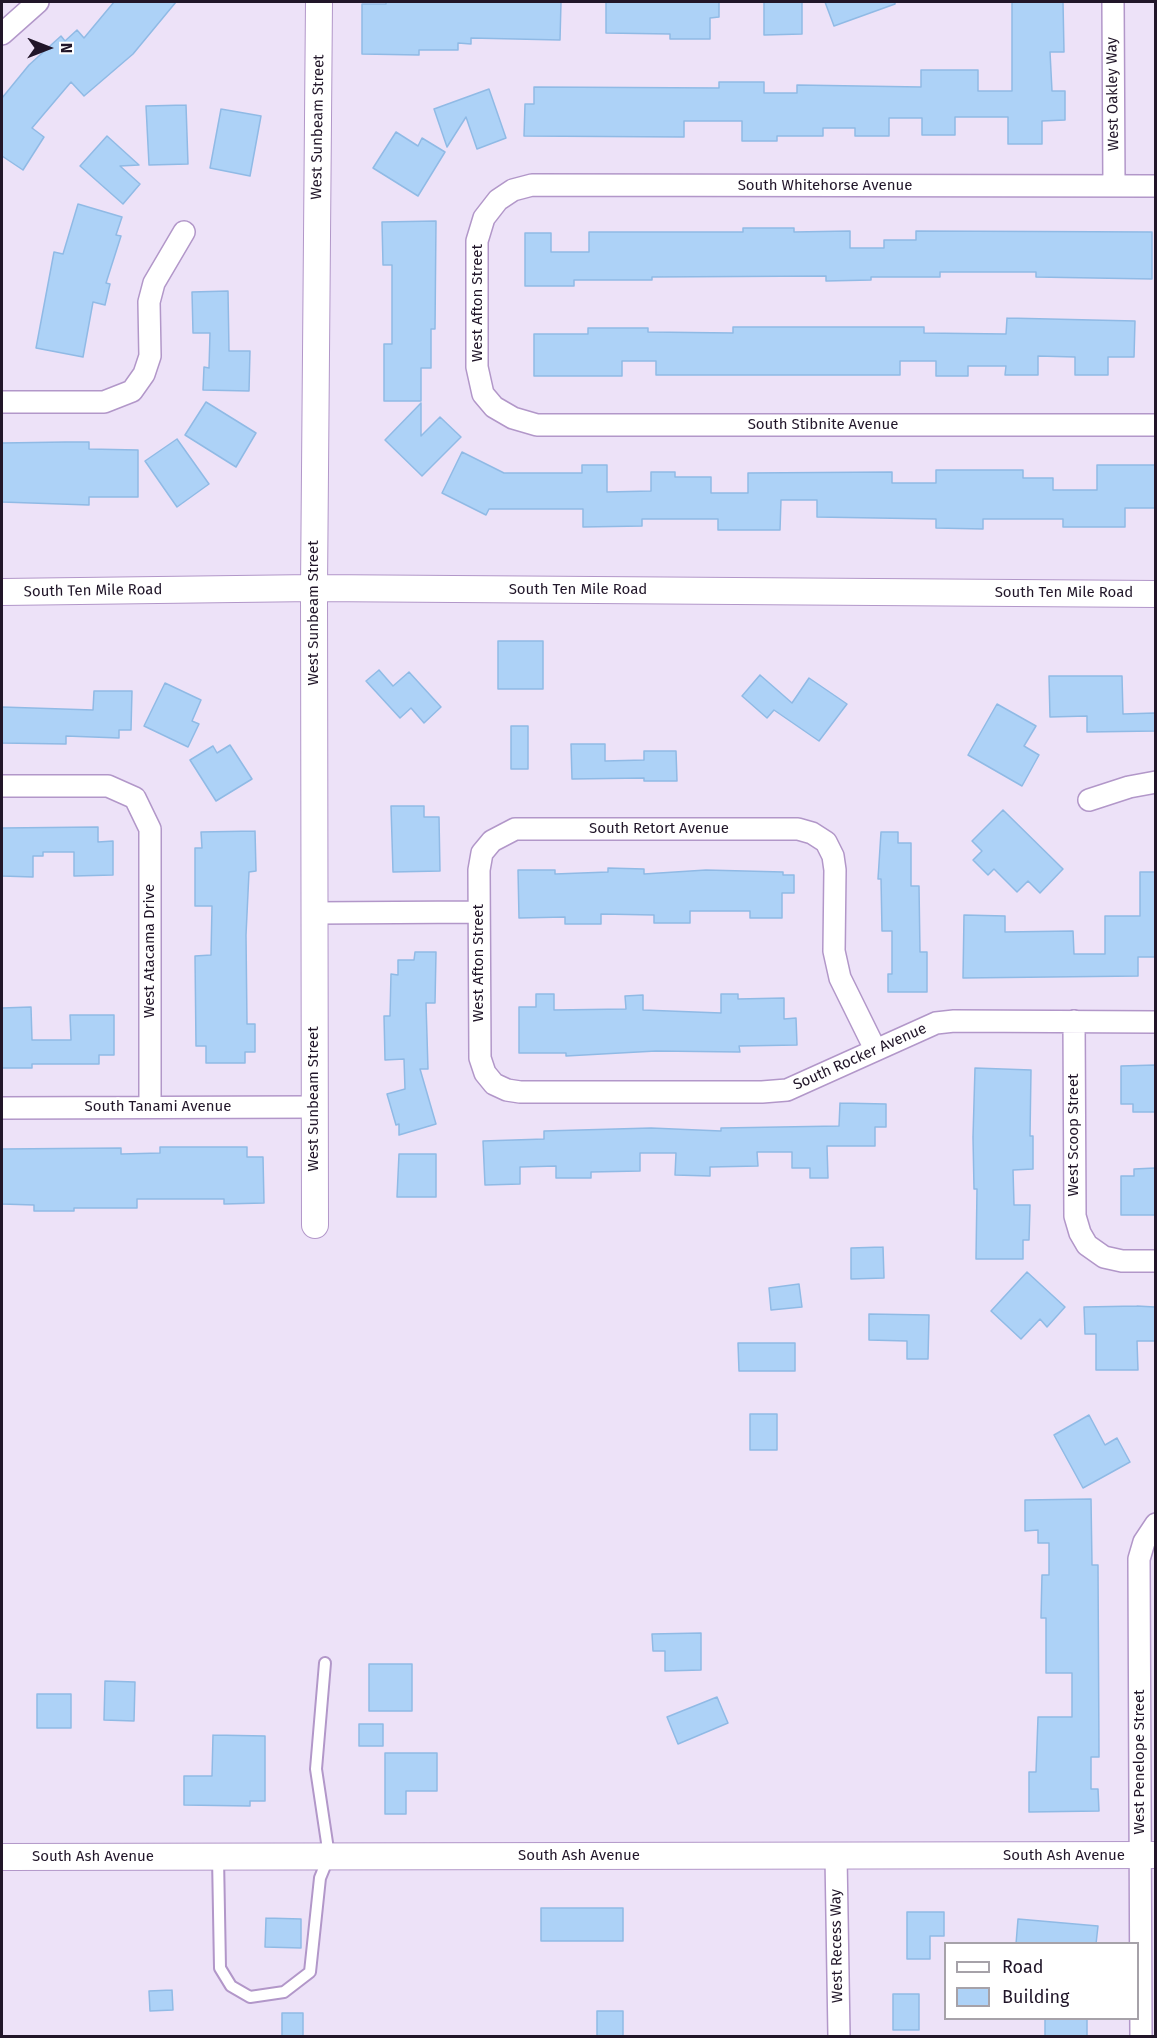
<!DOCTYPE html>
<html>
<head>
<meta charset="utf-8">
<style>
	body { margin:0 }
	#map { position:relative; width:1157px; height:2038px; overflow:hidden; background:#ede2f8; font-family:"Fira Sans",sans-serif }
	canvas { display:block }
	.frame { position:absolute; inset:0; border:3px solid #211629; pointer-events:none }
	.legend { position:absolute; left:944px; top:1942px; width:195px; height:78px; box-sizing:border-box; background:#fff; border:2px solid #a6a2a9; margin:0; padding:8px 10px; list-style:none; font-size:18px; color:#211629 }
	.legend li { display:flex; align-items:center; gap:12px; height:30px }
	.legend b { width:30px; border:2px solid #a6a2a9 }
	.north { position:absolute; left:18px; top:18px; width:60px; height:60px; -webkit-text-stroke:4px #fff; paint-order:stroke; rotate:90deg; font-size:16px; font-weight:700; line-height:24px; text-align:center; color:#211629 }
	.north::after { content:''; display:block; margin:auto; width:21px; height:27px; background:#211629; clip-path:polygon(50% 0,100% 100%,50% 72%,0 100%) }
</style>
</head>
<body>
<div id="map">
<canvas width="1157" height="2038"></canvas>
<div class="frame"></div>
<ul class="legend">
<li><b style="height:8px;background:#fff"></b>Road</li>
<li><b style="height:16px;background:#add2f7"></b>Building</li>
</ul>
<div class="north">N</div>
</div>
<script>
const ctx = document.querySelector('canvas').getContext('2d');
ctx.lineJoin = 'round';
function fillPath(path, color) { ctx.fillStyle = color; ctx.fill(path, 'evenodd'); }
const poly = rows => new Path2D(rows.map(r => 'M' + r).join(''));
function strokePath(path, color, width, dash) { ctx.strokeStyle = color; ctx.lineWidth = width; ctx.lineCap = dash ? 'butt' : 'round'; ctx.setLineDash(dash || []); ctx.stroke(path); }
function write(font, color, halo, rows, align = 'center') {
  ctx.font = font + ' "Fira Sans",sans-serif'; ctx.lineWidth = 5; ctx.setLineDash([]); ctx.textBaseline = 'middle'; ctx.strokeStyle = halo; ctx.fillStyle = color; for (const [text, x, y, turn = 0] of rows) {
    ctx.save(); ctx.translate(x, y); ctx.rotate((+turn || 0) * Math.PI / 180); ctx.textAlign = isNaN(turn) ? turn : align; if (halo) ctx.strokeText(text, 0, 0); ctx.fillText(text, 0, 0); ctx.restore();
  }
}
const building = poly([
	[114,2,176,2,133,54,84,96,71,82,32,128,44,137,23,170,2,156,2,98,29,65,61,36,65,41,77,30,84,38,114,2],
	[386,2,561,2,560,40,471,38,471,44,458,43,458,50,419,50,419,55,362,54,362,4,386,4,386,2],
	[606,2,719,2,719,17,710,18,710,39,670,39,670,34,606,33,606,2],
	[764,2,802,2,802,34,764,35,764,2],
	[825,2,895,2,895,4,834,26,825,2],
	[1012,2,1063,2,1064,52,1050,52,1052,91,1065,91,1065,120,1042,121,1042,144,1008,144,1008,117,955,117,955,135,922,135,922,118,889,118,889,136,855,136,855,128,823,128,823,136,777,136,777,141,742,141,742,121,684,121,684,137,524,136,525,104,534,104,534,87,719,88,719,82,764,82,764,93,797,93,797,85,921,87,921,70,978,70,978,91,1012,91,1012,2],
	[489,89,506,138,477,149,466,117,447,147,434,109,489,89],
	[186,105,188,164,149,165,146,106,186,105],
	[221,109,261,116,250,176,210,168,221,109],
	[396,132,418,146,422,138,445,152,418,196,373,168,396,132],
	[107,136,139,165,120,166,140,184,123,204,80,166,107,136],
	[78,204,122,217,116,235,121,236,106,283,110,284,105,305,93,302,83,357,36,348,54,252,63,254,78,204],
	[436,221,435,329,431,329,431,368,421,368,421,401,384,401,384,344,392,344,392,265,383,265,382,222,436,221],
	[743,228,794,228,794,232,850,231,850,248,884,248,884,240,916,240,916,231,1152,232,1152,279,1036,277,1036,272,940,272,940,277,871,277,871,280,826,281,826,276,652,277,652,280,574,280,574,286,525,286,525,233,551,233,551,252,589,252,589,232,743,232,743,228],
	[228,291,229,351,250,351,249,391,203,390,204,367,209,368,210,333,193,333,192,292,228,291],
	[1007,318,1135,321,1134,357,1108,357,1108,375,1075,375,1075,357,1038,356,1038,375,1005,375,1006,366,968,366,968,376,936,376,936,361,900,361,900,375,656,375,656,361,622,361,622,376,534,376,534,334,588,334,588,328,648,328,648,332,733,333,733,327,924,327,924,333,1006,334,1007,318],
	[206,402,256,433,236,467,185,435,206,402],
	[421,403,421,436,440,417,461,437,422,476,385,440,421,403],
	[177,439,209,484,177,507,145,461,177,439],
	[66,442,89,442,89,449,138,450,138,497,89,497,89,505,2,502,2,443,66,442],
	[462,452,504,473,582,473,582,465,607,465,607,492,651,491,651,472,675,472,675,477,711,477,711,493,748,493,748,473,892,472,892,483,936,483,936,470,1023,470,1023,478,1053,478,1053,490,1097,490,1097,465,1155,465,1155,508,1125,508,1125,527,1063,527,1063,519,983,519,983,529,936,528,936,519,817,517,817,500,781,500,780,530,718,530,718,519,642,519,642,526,583,527,583,509,489,509,486,515,442,493,462,452],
	[498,641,543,641,543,689,498,689,498,641],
	[379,670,393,686,409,672,441,707,424,723,411,708,400,718,366,681,379,670],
	[760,675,792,703,809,678,847,704,819,741,774,710,767,718,742,696,760,675],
	[1049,676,1122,676,1123,714,1155,713,1155,731,1087,732,1087,716,1050,717,1049,676],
	[165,683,201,700,192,721,199,724,188,747,144,726,165,683],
	[94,691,132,691,131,730,119,730,119,738,66,736,66,744,2,743,2,707,93,710,94,691],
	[997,704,1036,726,1024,746,1039,755,1022,786,968,755,997,704],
	[511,726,528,726,528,769,511,769,511,726],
	[571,744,605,744,605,761,644,760,644,751,676,751,677,781,644,781,644,778,572,779,571,744],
	[230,745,252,779,216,801,190,760,213,746,217,753,230,745],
	[391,806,424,806,424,817,439,817,440,871,393,872,391,806],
	[1003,810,1063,869,1040,893,1028,881,1017,892,994,869,988,875,973,860,982,851,972,841,1003,810],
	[98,827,98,842,113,841,113,875,74,876,74,852,43,852,43,856,33,856,33,877,2,876,2,828,98,827],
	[255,831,256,871,249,872,246,935,247,1024,255,1024,255,1052,245,1052,245,1063,206,1063,206,1046,196,1046,195,956,211,955,212,906,195,906,195,848,202,848,201,832,255,831],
	[881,832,898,832,898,843,911,843,911,886,919,886,920,952,927,952,927,992,888,992,888,974,892,974,892,931,882,931,881,879,878,879,881,832],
	[608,868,644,869,644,874,706,870,783,872,783,875,794,875,794,893,782,893,782,918,750,918,750,911,690,911,690,923,654,923,654,915,601,914,601,924,565,924,565,917,519,918,518,870,555,870,555,874,608,872,608,868],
	[1140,872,1155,872,1155,957,1138,957,1138,976,963,978,964,915,1005,916,1005,932,1073,931,1074,954,1105,954,1105,916,1140,916,1140,872],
	[415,952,436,952,435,1003,426,1003,428,1069,420,1069,436,1124,399,1135,399,1124,396,1125,387,1094,405,1089,404,1059,385,1060,384,1016,390,1016,391,974,398,975,398,960,414,960,415,952],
	[536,994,554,994,554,1010,626,1009,625,996,643,995,643,1010,721,1013,721,994,738,994,738,999,784,998,784,1019,796,1018,797,1045,739,1046,740,1052,656,1051,566,1056,566,1053,519,1053,519,1007,536,1007,536,994],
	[31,1007,32,1040,71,1040,70,1015,114,1015,114,1055,99,1055,99,1064,32,1064,32,1068,2,1068,2,1008,31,1007],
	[1155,1065,1155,1112,1133,1112,1133,1104,1121,1104,1121,1066,1155,1065],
	[975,1068,1031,1070,1030,1136,1033,1136,1033,1169,1013,1170,1014,1205,1030,1205,1029,1240,1023,1240,1023,1259,976,1259,977,1189,974,1189,973,1137,975,1068],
	[840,1103,886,1104,886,1127,875,1127,875,1146,827,1146,828,1178,810,1178,810,1168,792,1168,792,1152,757,1152,758,1166,710,1167,710,1176,675,1175,676,1153,640,1153,640,1171,591,1172,591,1178,556,1178,556,1166,520,1167,520,1184,485,1185,483,1141,544,1139,544,1131,651,1128,721,1131,721,1128,839,1126,840,1103],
	[160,1147,247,1147,247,1157,263,1157,264,1203,224,1204,224,1199,137,1199,137,1208,74,1208,74,1211,34,1211,34,1205,2,1204,2,1149,121,1148,121,1154,160,1153,160,1147],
	[399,1154,436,1154,436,1197,397,1197,399,1154],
	[1155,1168,1155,1215,1121,1215,1121,1176,1134,1176,1134,1169,1155,1168],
	[883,1247,884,1278,851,1279,851,1248,883,1247],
	[1027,1272,1065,1307,1047,1327,1040,1319,1021,1339,991,1311,1027,1272],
	[799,1284,802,1307,771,1310,769,1288,799,1284],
	[1137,1306,1155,1307,1155,1341,1137,1341,1138,1370,1096,1370,1096,1334,1085,1334,1084,1307,1137,1306],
	[869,1314,929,1315,928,1359,907,1359,907,1341,869,1340,869,1314],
	[738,1343,795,1343,795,1371,739,1371,738,1343],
	[750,1414,777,1414,777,1450,750,1450,750,1414],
	[1089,1415,1105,1445,1117,1438,1130,1462,1083,1488,1054,1435,1089,1415],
	[1091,1499,1092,1565,1098,1565,1099,1757,1091,1757,1091,1789,1098,1789,1099,1811,1029,1812,1029,1772,1036,1772,1038,1717,1072,1717,1072,1673,1046,1673,1046,1618,1041,1618,1042,1575,1049,1575,1049,1543,1038,1543,1038,1530,1025,1531,1025,1500,1091,1499],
	[701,1633,701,1670,665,1671,665,1651,653,1651,652,1634,701,1633],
	[369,1664,412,1664,412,1711,369,1711,369,1664],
	[105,1681,135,1682,134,1721,104,1720,105,1681],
	[37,1694,71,1694,71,1728,37,1728,37,1694],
	[717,1697,728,1723,678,1744,667,1717,717,1697],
	[359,1724,383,1724,383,1746,359,1746,359,1724],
	[213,1735,265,1736,265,1801,250,1801,250,1806,184,1805,184,1776,212,1776,213,1735],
	[385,1753,437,1753,437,1791,406,1791,406,1814,385,1814,385,1753],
	[541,1908,623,1908,623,1941,541,1941,541,1908],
	[907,1912,944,1912,944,1936,930,1936,930,1959,907,1959,907,1912],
	[266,1918,301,1919,301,1948,265,1947,266,1918],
	[1018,1919,1098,1926,1096,1944,1016,1944,1018,1919],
	[172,1990,173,2010,150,2011,149,1991,172,1990],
	[893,1994,919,1994,919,2030,893,2030,893,1994],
	[597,2011,623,2011,623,2037,597,2037,597,2011],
	[282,2013,303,2013,303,2037,282,2037,282,2013],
	[1045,2019,1087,2019,1087,2037,1045,2037,1045,2019]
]);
fillPath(building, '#add2f7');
strokePath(building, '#90bae5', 1.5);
const service = poly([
	[218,1857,220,1968,231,1986,250,1997,284,1992,310,1972,320,1878,329,1856,316,1769,325,1663]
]);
const minor = poly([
	[1113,2,1114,186],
	[2,34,38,2],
	[1156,186,532,185,513,190,498,200,484,218,477,241,477,367,483,394,494,407,513,418,537,425,1156,425],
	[2,402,104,402,132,391,144,374,150,356,149,302,154,283,184,232],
	[2,786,108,786,135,798,150,829,150,1107],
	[1089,800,1129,787,1156,782],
	[314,913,479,912],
	[1074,1021,1075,1216,1080,1233,1087,1245,1104,1257,1122,1261,1156,1261],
	[875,1049,840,978,834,951,835,870,833,856,826,842,812,833,798,829,515,829,492,841,482,853,479,870,480,1058,485,1073,494,1084,507,1090,520,1092,762,1092,787,1090,936,1023,954,1021,1156,1022],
	[2,1108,314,1107],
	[836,1856,839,2036],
	[1141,2036,1139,1559,1144,1542,1156,1524]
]);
const tertiary = poly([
	[2,592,314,588,1156,594],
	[315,1225,314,588,319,2],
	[2,1857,1156,1855]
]);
strokePath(service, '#b297c9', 14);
strokePath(minor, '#b297c9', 24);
strokePath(tertiary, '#b297c9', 28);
strokePath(service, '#fff', 10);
strokePath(minor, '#fff', 21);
strokePath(tertiary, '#fff', 26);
write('15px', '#211629', '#fff', [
	["West Oakley Way",1113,94,-91],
	["West Sunbeam Street",318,127,-89],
	["South Whitehorse Avenue",825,186],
	["West Afton Street",478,303,-90],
	["South Stibnite Avenue",823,425],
	["South Ten Mile Road",578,590],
	["South Ten Mile Road",93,591,-1],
	["South Ten Mile Road",1064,593],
	["West Sunbeam Street",314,613,-90],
	["South Retort Avenue",659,829],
	["West Atacama Drive",150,951,-90],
	["West Afton Street",479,963,-90],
	["South Rocker Avenue",860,1057,-24],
	["West Sunbeam Street",314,1099,-90],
	["South Tanami Avenue",158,1107],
	["West Scoop Street",1074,1135,-90],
	["West Penelope Street",1140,1762,-90],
	["South Ash Avenue",579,1856],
	["South Ash Avenue",1064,1856],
	["South Ash Avenue",93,1857],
	["West Recess Way",837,1946,-91]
]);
</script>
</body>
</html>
